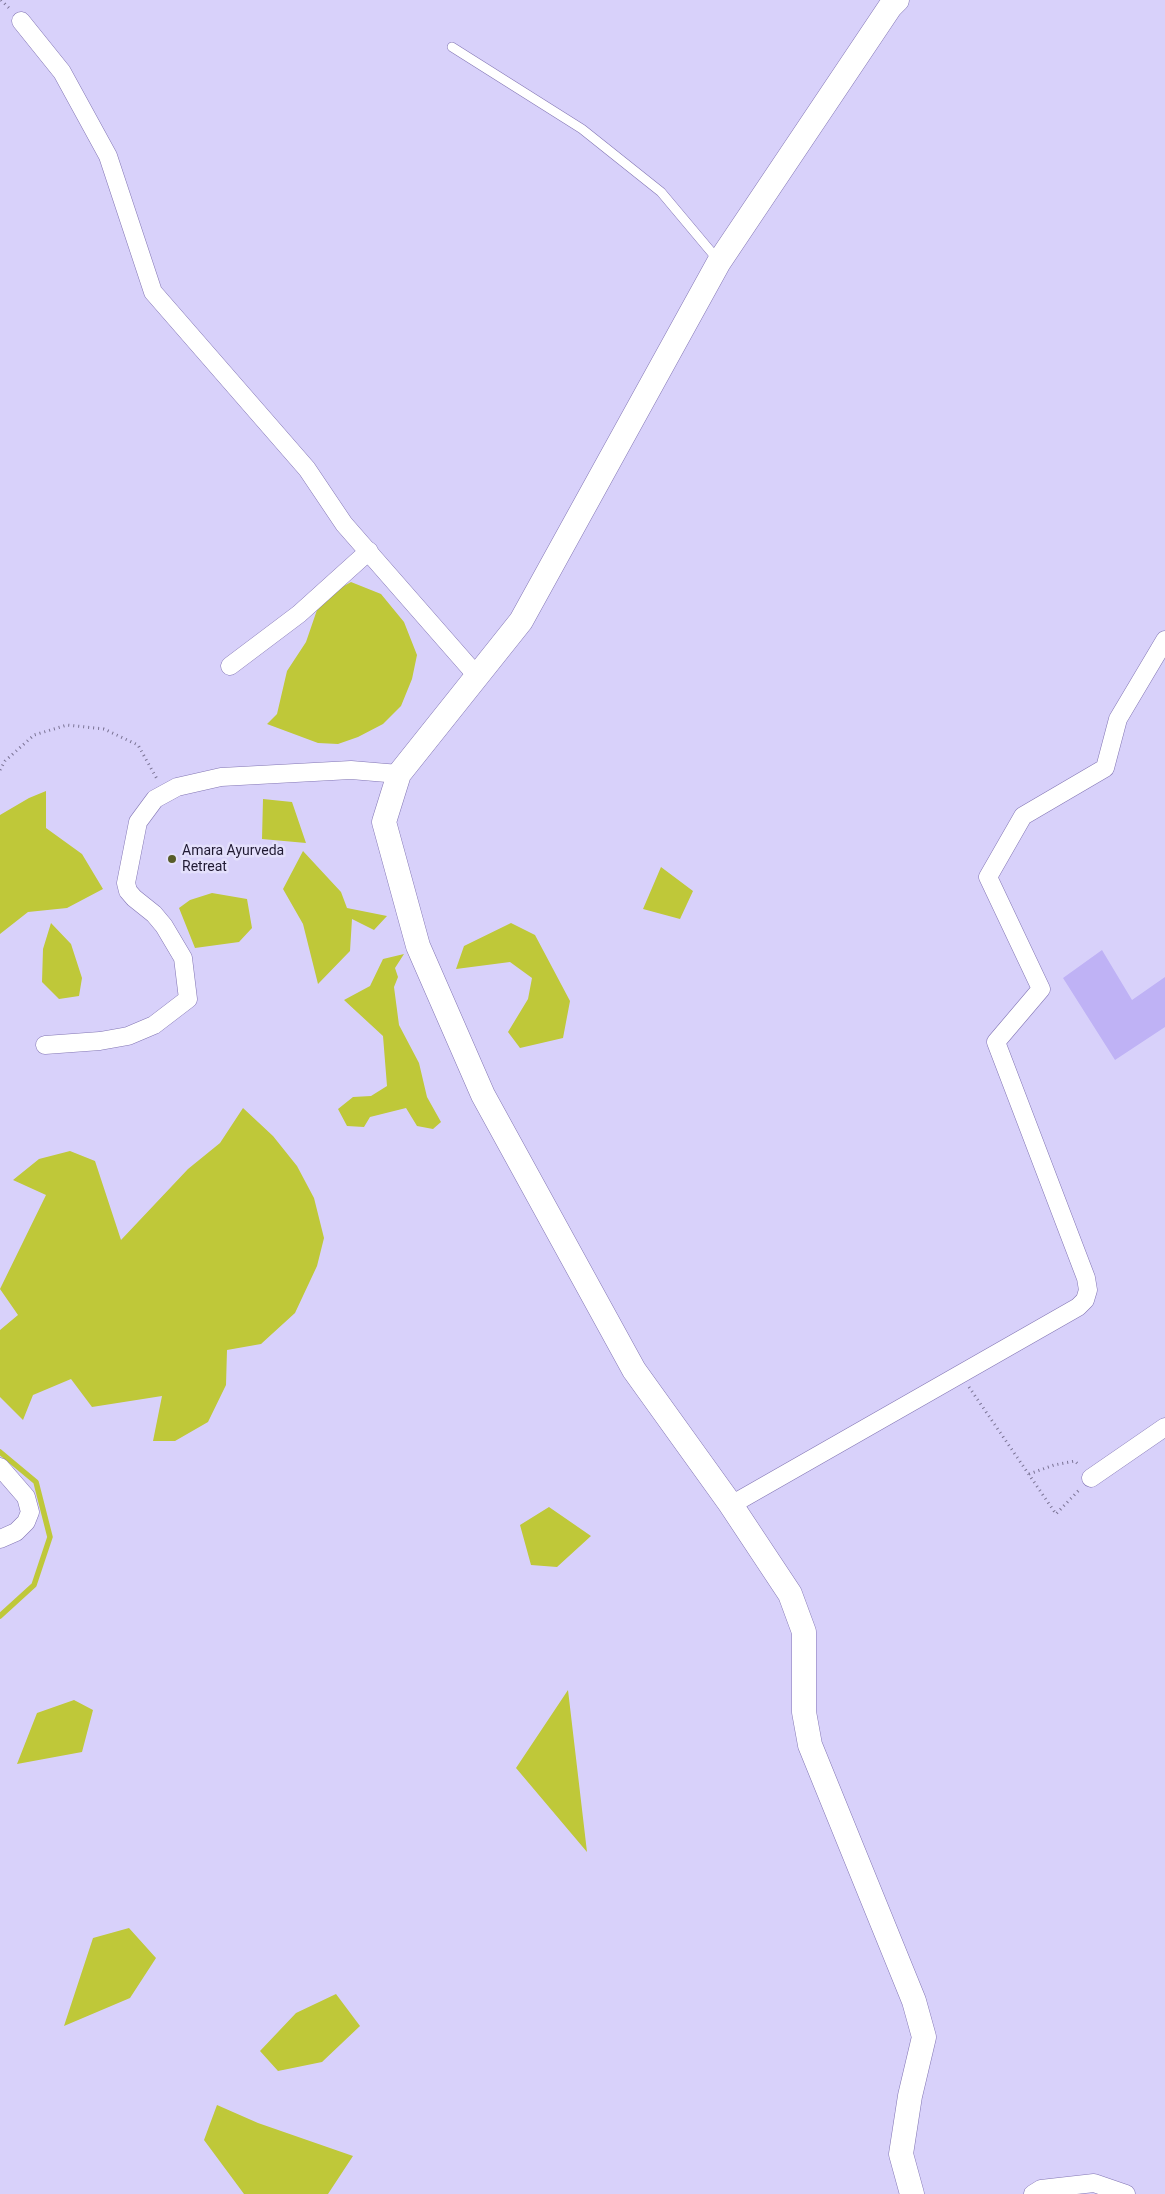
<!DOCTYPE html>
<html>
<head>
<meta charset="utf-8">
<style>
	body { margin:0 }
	canvas { display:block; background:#d8d1fa }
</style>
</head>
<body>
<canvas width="1165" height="2194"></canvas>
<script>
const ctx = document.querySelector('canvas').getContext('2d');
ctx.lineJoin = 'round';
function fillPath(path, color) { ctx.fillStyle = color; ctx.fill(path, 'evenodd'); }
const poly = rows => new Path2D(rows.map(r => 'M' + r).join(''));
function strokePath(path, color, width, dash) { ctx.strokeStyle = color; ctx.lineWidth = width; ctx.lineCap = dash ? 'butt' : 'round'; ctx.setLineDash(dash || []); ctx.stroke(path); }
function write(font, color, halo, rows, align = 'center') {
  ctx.font = font + ' Roboto,sans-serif'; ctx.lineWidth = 5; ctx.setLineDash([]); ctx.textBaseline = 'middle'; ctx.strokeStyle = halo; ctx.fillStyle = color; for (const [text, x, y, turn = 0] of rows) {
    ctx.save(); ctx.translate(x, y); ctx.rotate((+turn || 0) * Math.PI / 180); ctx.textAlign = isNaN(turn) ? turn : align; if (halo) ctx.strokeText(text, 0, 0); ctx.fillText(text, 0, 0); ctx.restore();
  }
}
fillPath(poly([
	[351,582,381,594,404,622,417,655,412,679,401,706,383,724,358,737,338,744,318,743,267,724,277,714,287,671,306,642,318,607,335,591],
	[46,791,46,828,82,854,103,889,67,908,28,912,0,934,0,815,29,798],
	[263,799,292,802,306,843,262,839],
	[303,851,341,892,347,908,387,916,374,930,352,919,350,951,318,984,303,924,283,889],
	[661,867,693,891,680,919,643,909],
	[212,893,247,899,252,928,239,942,195,948,179,908,190,900],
	[51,923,71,944,82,978,79,996,59,999,42,982,43,949],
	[511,923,535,935,570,1001,563,1038,520,1048,508,1032,528,999,532,978,510,962,456,969,464,946],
	[404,954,395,968,398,977,394,987,399,1025,419,1063,427,1097,441,1122,433,1129,417,1126,406,1108,370,1117,364,1127,347,1126,338,1109,353,1097,371,1096,387,1086,383,1036,344,1000,370,986,383,959],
	[243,1108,273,1136,297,1166,314,1198,324,1238,317,1266,295,1313,261,1344,227,1350,226,1385,208,1422,175,1441,153,1441,162,1396,92,1407,71,1379,33,1395,23,1420,0,1397,0,1330,18,1315,0,1289,46,1195,13,1180,39,1159,70,1151,95,1161,121,1240,188,1169,220,1143],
	[549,1507,591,1536,557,1567,531,1565,520,1525],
	[568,1690,587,1852,516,1768],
	[74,1700,93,1710,82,1752,17,1764,37,1713],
	[129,1928,156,1958,130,1998,64,2026,93,1938],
	[336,1994,360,2026,322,2062,278,2071,260,2051,296,2013],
	[217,2105,258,2123,353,2156,328,2194,244,2194,204,2140]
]), '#bfc839');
strokePath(poly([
	[0,1452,36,1482,50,1537,34,1585,0,1616]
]), '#bfc839', 5.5);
fillPath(poly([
	[1102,950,1132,1000,1165,977,1165,1027,1115,1060,1063,978]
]), '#bfb2f5');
const lane = poly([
	[452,47,582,129,661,192,718,260]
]);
const street = poly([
	[21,21,62,72,108,156,153,292,307,469,344,524,477,676],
	[230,666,299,614,369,551],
	[45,1045,100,1041,128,1036,154,1025,188,999,183,958,164,926,154,914,134,898,128,891,126,883,138,822,155,799,177,787,221,777,351,770,399,774],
	[0,1467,26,1497,30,1512,26,1522,16,1532,0,1539],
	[1091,1478,1165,1427],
	[731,1505,1078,1307,1085,1300,1088,1290,1086,1278,996,1042,1041,989,988,877,1023,816,1105,768,1118,719,1165,640],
	[1033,2194,1041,2189,1094,2183,1126,2194]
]);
const secondary = poly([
	[897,0,890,7,719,262,521,621,399,774,384,822,418,946,483,1095,634,1370,731,1505,790,1594,804,1632,804,1712,810,1745,914,2001,924,2037,910,2096,901,2154,912,2194]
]);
strokePath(lane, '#8275b4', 10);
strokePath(street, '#8275b4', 19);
strokePath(secondary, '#8275b4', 25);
strokePath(poly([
	[1,0,10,9],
	[0,770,5,761,34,735,67,725,104,729,138,745,157,779],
	[969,1387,1056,1514,1080,1489],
	[1029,1474,1054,1465,1075,1461,1080,1466]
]), '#7a7394', 3, [1, 4]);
strokePath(lane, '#fff', 9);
strokePath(street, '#fff', 18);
strokePath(secondary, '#fff', 24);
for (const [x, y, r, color] of [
	[172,859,5,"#575b28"]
]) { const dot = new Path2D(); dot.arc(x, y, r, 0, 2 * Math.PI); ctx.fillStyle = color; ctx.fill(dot); strokePath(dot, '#e4e0fc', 2); }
write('14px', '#201a33', '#e4e0fc', [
	["Amara Ayurveda",182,851],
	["Retreat",182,867]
], 'left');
</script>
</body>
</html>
